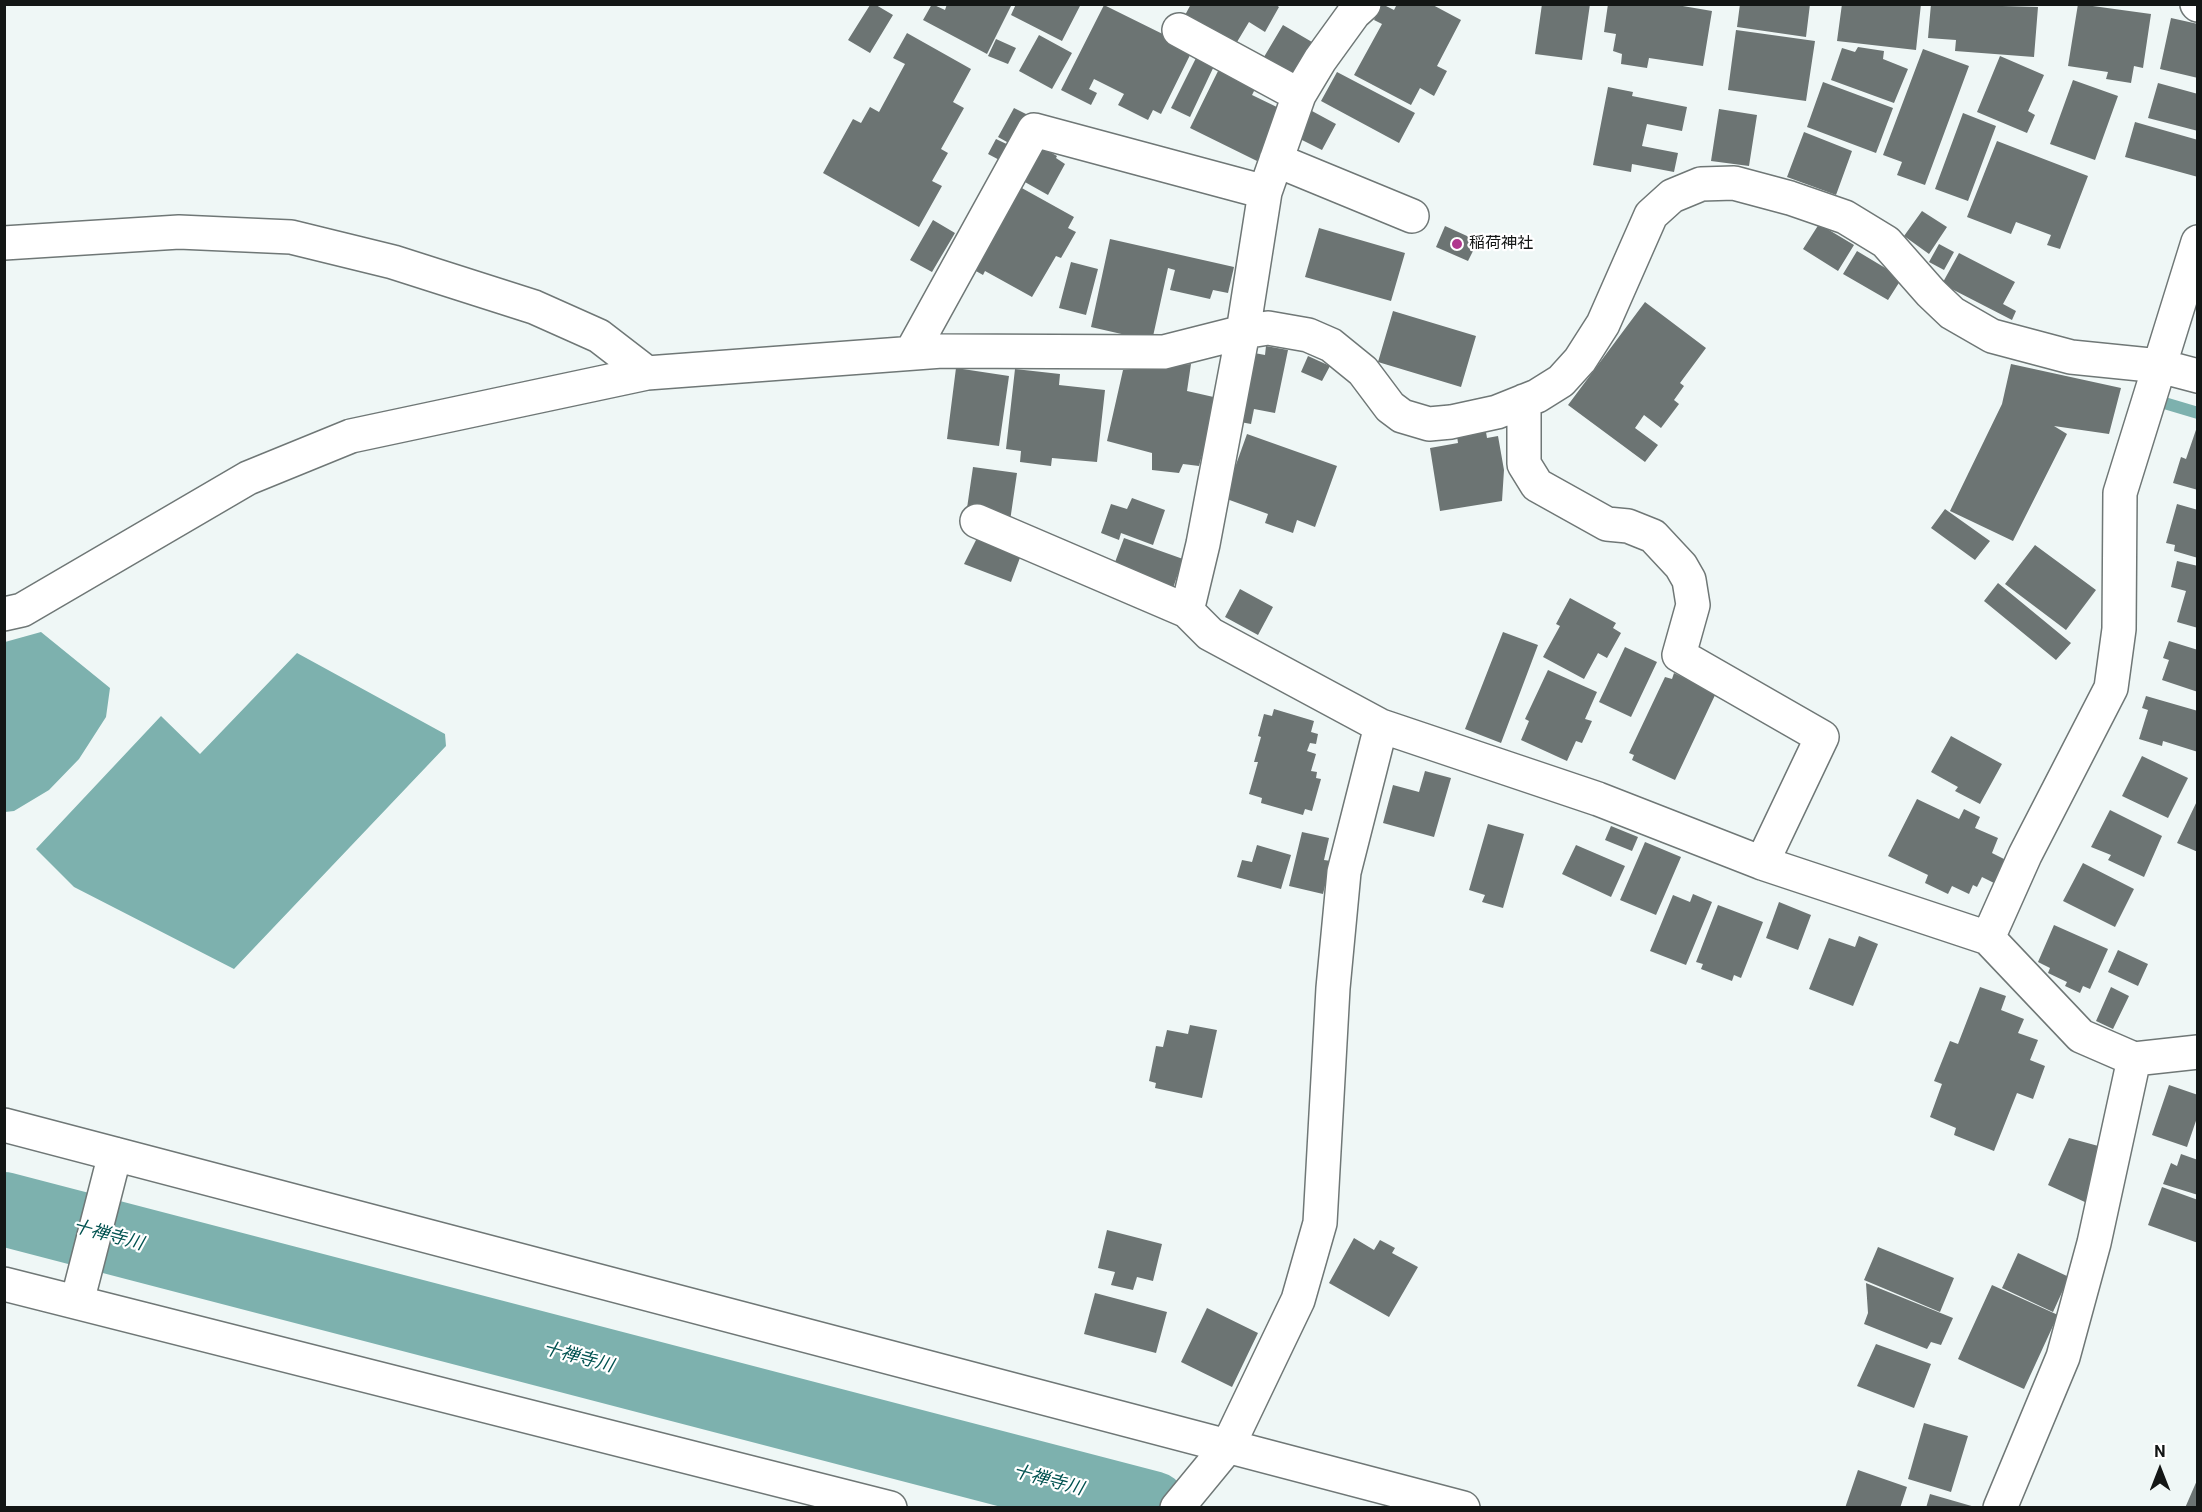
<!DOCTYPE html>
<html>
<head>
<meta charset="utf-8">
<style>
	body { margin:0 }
	#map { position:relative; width:2202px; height:1512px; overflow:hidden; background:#eff7f6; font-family:Roboto,sans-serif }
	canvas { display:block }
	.frame { position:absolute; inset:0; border:6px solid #131615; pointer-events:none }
	.north { position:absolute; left:2130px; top:1440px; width:60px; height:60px; -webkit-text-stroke:4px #fff; paint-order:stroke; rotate:0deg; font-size:16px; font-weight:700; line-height:24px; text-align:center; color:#131615 }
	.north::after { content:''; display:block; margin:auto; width:21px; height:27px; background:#131615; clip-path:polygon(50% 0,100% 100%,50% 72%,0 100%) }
</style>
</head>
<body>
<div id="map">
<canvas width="2202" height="1512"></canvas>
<div class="frame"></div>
<div class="north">N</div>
</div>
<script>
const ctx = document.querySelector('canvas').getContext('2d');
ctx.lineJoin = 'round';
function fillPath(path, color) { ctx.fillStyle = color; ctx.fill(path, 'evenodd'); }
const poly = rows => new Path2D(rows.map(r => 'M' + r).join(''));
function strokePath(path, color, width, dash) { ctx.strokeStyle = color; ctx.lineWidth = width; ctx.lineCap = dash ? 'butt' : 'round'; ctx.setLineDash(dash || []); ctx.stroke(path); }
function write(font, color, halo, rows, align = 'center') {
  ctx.font = font + ' Roboto,"Noto Sans JP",sans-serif'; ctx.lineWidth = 4.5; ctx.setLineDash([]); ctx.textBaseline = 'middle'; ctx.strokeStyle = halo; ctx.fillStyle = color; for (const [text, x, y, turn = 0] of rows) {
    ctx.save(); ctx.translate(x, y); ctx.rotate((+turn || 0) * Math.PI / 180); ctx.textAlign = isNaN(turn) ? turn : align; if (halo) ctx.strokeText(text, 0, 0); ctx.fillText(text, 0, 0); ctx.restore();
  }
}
fillPath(poly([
	[41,632,110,688,106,717,79,759,49,790,14,811,5,812,5,642],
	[297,653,445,734,446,746,234,969,74,887,36,849,161,716,200,754]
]), '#7db1ae');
strokePath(poly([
	[2161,402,2198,413]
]), '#7db1ae', 12);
strokePath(poly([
	[4,1209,1152,1508]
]), '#7db1ae', 74);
fillPath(poly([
	[932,4,945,10,947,4,1012,4,987,54,923,20],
	[1016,4,1081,4,1062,41,1011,15],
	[1191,4,1275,4,1279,7,1265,32,1249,22,1234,47,1184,17],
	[1382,4,1394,10,1397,4,1431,4,1461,20,1437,66,1447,71,1434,96,1420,88,1411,105,1354,75,1382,24,1374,20],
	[1542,4,1590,4,1582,60,1535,54],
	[1608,4,1671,4,1712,11,1703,66,1649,58,1647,68,1621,64,1622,54,1613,51,1616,34,1604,32],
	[1740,4,1810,4,1806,37,1737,27],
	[1842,4,1921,4,1916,50,1837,41],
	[1931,4,2038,7,2034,57,1955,51,1956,40,1928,38],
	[2078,4,2151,14,2143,68,2134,66,2131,83,2106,79,2108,72,2068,66],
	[870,5,876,5,893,15,870,53,848,40],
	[1104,5,1193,49,1161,114,1153,110,1148,120,1118,105,1124,94,1094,79,1089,89,1097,93,1091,105,1061,90],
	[2171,18,2198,24,2198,78,2160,69],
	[1283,25,1312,42,1290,79,1261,62],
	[1736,30,1815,41,1806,101,1728,90],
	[907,33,971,69,953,102,964,108,941,149,948,153,932,181,942,186,919,227,823,173,853,119,861,123,870,107,879,112,905,64,893,58],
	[1039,35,1072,53,1052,89,1019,71],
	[996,39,1016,48,1008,64,988,56],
	[1858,47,1884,51,1883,59,1908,69,1894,103,1831,80,1842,48,1855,52],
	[1923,49,1969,66,1925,185,1897,175,1902,162,1883,155],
	[1197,56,1215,64,1190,117,1171,108],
	[2000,56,2044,75,2028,111,2035,115,2027,133,1977,112],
	[1220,67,1257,85,1252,95,1283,110,1257,161,1190,128],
	[1337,72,1415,113,1399,143,1321,101],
	[2073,80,2118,96,2095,160,2050,144],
	[1823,82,1893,108,1876,153,1807,127],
	[2158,83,2198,94,2198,131,2148,118],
	[1608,87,1633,92,1632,96,1687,107,1682,131,1647,124,1642,146,1678,153,1674,172,1632,164,1631,172,1593,165],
	[1014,108,1032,117,1016,147,998,137],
	[1719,109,1757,115,1749,166,1711,161],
	[1312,111,1336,124,1322,150,1298,138],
	[1963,113,1996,126,1968,201,1935,189],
	[2135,122,2198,140,2198,177,2125,157],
	[1804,132,1852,151,1836,195,1787,177],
	[996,139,1015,148,1007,164,988,154],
	[1997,141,2088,176,2060,249,2047,245,2051,235,2016,222,2011,234,1967,217],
	[1034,143,1057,156,1056,158,1065,164,1048,195,1016,177],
	[1020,187,1074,217,1068,228,1076,232,1061,258,1056,256,1032,297,985,271,983,275,967,266],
	[1922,211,1947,227,1929,254,1904,236],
	[933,220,955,233,932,272,910,260],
	[1819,224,1854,245,1838,271,1803,249],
	[1445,226,1478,241,1468,261,1436,247],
	[1319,228,1405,253,1391,301,1305,277],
	[1110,239,1234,267,1228,293,1213,290,1210,299,1170,290,1175,270,1168,268,1152,341,1091,327],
	[1939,244,1954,252,1944,270,1929,262],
	[1857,251,1902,278,1888,300,1843,274],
	[1959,253,2015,282,2003,304,2016,311,2012,320,1942,284],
	[1071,262,1098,269,1086,315,1059,308],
	[1645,302,1706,348,1680,383,1684,386,1674,400,1679,404,1661,428,1644,415,1635,428,1658,445,1645,462,1568,405],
	[1393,311,1476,336,1461,387,1378,362],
	[1266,346,1288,350,1275,413,1254,409,1251,424,1235,421,1249,352,1265,355],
	[1308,356,1330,366,1322,381,1301,372],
	[1191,364,1187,391,1218,398,1199,466,1183,464,1179,473,1152,470,1152,453,1107,441,1123,370],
	[2011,364,2121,388,2109,434,2054,426,2067,434,2013,541,1950,511,2002,404],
	[956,368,1009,376,999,446,947,439],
	[1015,369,1060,374,1059,385,1105,390,1097,462,1052,458,1051,466,1020,462,1021,451,1006,449],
	[2198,424,2198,490,2173,483,2181,457,2186,459],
	[1486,432,1487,438,1498,436,1504,470,1502,501,1440,511,1430,448,1458,443,1457,436],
	[1247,434,1337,466,1315,527,1297,520,1293,533,1265,523,1268,514,1224,498],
	[973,467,1017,473,1010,521,966,515],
	[1132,498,1165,510,1153,545,1121,533,1119,540,1101,533,1111,504,1127,509],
	[2177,504,2198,510,2198,558,2174,551,2175,545,2166,543],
	[1945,509,1990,541,1975,560,1931,528],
	[980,532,1021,555,1011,582,964,564],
	[1124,538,1183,559,1171,594,1111,573],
	[2035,545,2096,590,2066,630,2005,584],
	[2177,561,2198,566,2198,628,2177,622,2186,591,2171,587],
	[1998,583,2071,643,2056,660,1984,601],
	[1240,589,1273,607,1258,635,1225,617],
	[1570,598,1616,623,1613,628,1621,633,1607,658,1598,653,1584,679,1543,657,1560,626,1556,624],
	[1503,632,1538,645,1501,743,1465,729],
	[2169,641,2198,650,2198,692,2162,680,2169,660,2163,658],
	[1625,647,1657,662,1631,717,1599,702],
	[1548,670,1597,692,1585,719,1592,721,1582,743,1576,741,1567,761,1521,740,1529,721,1525,719],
	[1674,673,1716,693,1675,780,1632,760,1634,755,1629,753,1665,677,1672,679],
	[2146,696,2198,711,2198,752,2163,741,2162,746,2139,739,2148,710,2142,708],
	[1274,709,1314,721,1311,732,1318,734,1316,744,1310,743,1307,751,1316,754,1311,771,1317,772,1316,778,1321,779,1312,811,1305,809,1303,815,1261,803,1262,798,1249,794,1258,762,1254,762,1261,737,1258,736,1264,714,1272,716],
	[1951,736,2002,764,1980,804,1955,791,1958,787,1931,772],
	[2142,756,2188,778,2168,818,2122,796],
	[1425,771,1451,778,1434,837,1383,823,1393,785,1419,792],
	[1917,799,1959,819,1964,809,1980,817,1975,828,1998,838,1992,853,2010,862,1998,885,1982,877,1977,887,1973,885,1969,894,1952,886,1948,894,1925,883,1928,875,1888,856],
	[2198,799,2198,852,2177,843],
	[2110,810,2162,836,2144,877,2108,860,2111,855,2091,847],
	[1488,824,1524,834,1503,908,1482,902,1485,895,1469,890],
	[1611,826,1638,837,1632,851,1605,840],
	[1302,832,1329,838,1324,860,1331,861,1323,894,1289,886],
	[1645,842,1681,857,1656,915,1620,900],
	[1257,845,1291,855,1281,889,1237,877,1242,860,1252,862],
	[1576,845,1625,866,1611,897,1562,874],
	[2083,863,2134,889,2115,927,2063,901],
	[1693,894,1712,902,1686,965,1650,951,1673,895,1690,902],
	[1779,902,1811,915,1798,950,1766,938],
	[1718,905,1763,922,1741,978,1734,975,1732,981,1701,969,1703,964,1696,962],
	[2054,925,2108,949,2090,989,2083,986,2080,993,2065,986,2067,982,2048,973,2050,968,2038,962],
	[1859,936,1878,944,1853,1006,1809,989,1829,938,1855,947],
	[2118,950,2148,964,2138,986,2108,972],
	[1980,987,2006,996,2001,1010,2024,1019,2018,1033,2038,1040,2030,1060,2045,1066,2033,1099,2017,1093,1994,1151,1954,1135,1956,1128,1930,1117,1942,1084,1934,1081,1950,1041,1958,1044],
	[2111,987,2129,996,2113,1029,2096,1021],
	[1190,1025,1217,1030,1202,1098,1155,1088,1156,1083,1149,1081,1156,1046,1163,1047,1167,1030,1188,1034],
	[2169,1085,2198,1095,2198,1115,2187,1147,2152,1135],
	[2069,1138,2102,1147,2087,1203,2048,1185],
	[2181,1154,2198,1160,2198,1195,2163,1184,2171,1163,2177,1166],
	[2162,1187,2198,1200,2198,1243,2148,1225],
	[1107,1230,1162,1244,1153,1281,1137,1277,1133,1290,1111,1285,1115,1272,1098,1268],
	[1354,1238,1374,1250,1380,1240,1395,1248,1392,1253,1418,1267,1389,1317,1329,1283],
	[1878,1247,1954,1278,1940,1312,1864,1280],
	[2018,1253,2069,1277,2053,1312,2002,1288],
	[1866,1283,1953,1318,1941,1345,1931,1342,1927,1349,1864,1324,1868,1313],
	[1992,1285,2058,1315,2024,1389,1958,1359],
	[1095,1293,1167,1312,1156,1353,1084,1334],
	[1207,1308,1258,1333,1232,1387,1181,1362],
	[1876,1344,1931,1364,1914,1408,1857,1386],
	[1924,1423,1968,1436,1951,1492,1908,1479],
	[1858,1470,1907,1487,1900,1508,1845,1508],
	[2198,1478,2198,1508,2185,1508],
	[1930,1494,1975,1507,1975,1508,1926,1508]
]), '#6c7473');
const minor = poly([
	[1364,4,1354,13,1320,60,1299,95,1265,192,1243,332,1203,544,1187,611,1210,634,1381,726,1598,799,1762,863,1988,938,2081,1036,2134,1059,2198,1052],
	[2197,4,2198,5],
	[1179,30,1299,95],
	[1276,160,1412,216],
	[4,243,179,232,291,237,393,262,534,307,599,336,647,373],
	[911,353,1034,130,1265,192],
	[1524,401,1524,464,1537,485,1607,524,1628,526,1653,536,1681,566,1689,580,1693,605,1679,655,1822,737,1762,863],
	[977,521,1187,611],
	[4,614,22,610,248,478,351,436,647,373,942,351,1164,352,1243,332,1268,328,1308,335,1331,345,1363,371,1390,407,1402,416,1429,424,1451,422,1497,412,1537,396,1561,381,1580,360,1603,324,1651,215,1672,196,1701,184,1734,183,1790,198,1845,217,1886,242,1931,293,1952,313,1992,336,2071,357,2160,366,2198,376],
	[1988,938,2025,855,2111,688,2119,629,2120,493,2198,242],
	[4,1125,1463,1508],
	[4,1284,890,1508],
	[77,1302,115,1154],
	[1177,1508,1228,1446,1298,1300,1320,1223,1333,988,1344,872,1381,726],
	[2000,1508,2063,1357,2094,1243,2134,1059]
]);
strokePath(minor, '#6f7776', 36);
strokePath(minor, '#fff', 33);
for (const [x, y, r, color] of [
	[1457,244,6,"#b0388e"]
]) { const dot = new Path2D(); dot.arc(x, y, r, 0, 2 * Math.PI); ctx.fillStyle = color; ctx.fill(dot); strokePath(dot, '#fff', 2); }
write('16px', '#131615', '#fff', [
	["稲荷神社",1469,244]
], 'left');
write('italic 18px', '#015250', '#fff', [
	["十禅寺川",108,1236,15],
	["十禅寺川",578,1358,15],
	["十禅寺川",1048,1481,15]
]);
</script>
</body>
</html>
